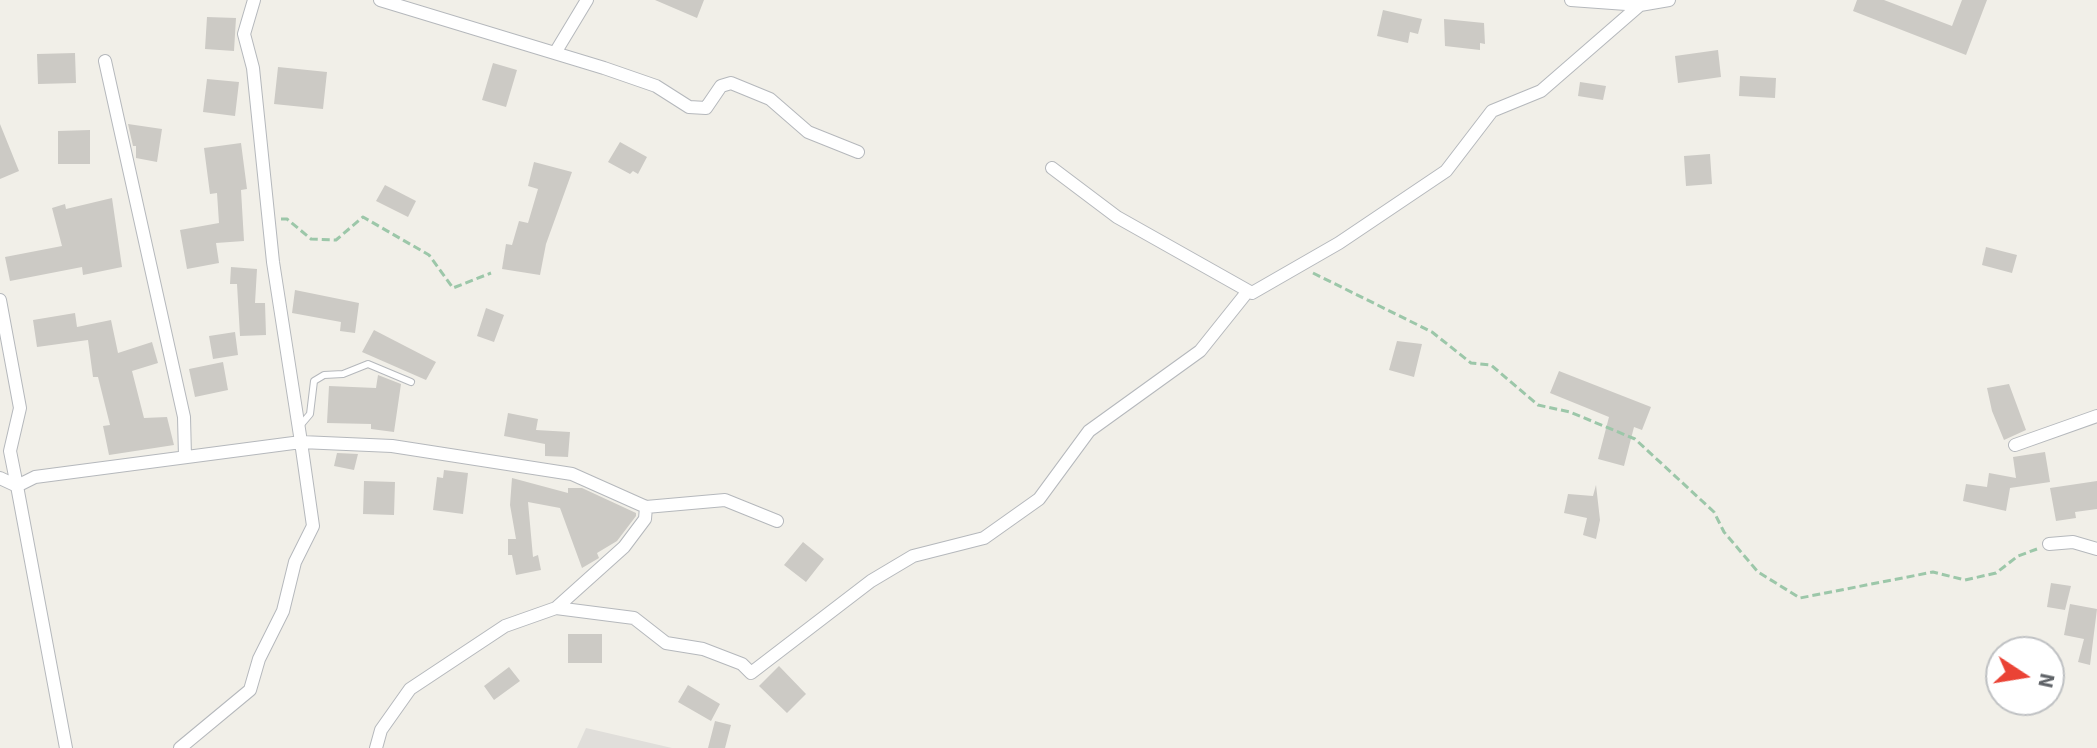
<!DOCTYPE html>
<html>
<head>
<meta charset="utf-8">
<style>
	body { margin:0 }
	#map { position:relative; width:2097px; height:748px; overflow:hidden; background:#f1efe8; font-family:"Source Sans 3",sans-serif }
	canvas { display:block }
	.north { position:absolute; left:1985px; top:636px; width:80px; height:80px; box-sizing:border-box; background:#fff; border:2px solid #bfc1c3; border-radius:50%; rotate:102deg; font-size:22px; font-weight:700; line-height:32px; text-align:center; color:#5f6368 }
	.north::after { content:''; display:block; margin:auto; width:28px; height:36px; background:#ea4335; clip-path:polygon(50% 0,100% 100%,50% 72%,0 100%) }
</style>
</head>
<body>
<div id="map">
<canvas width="2097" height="748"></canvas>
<div class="north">N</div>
</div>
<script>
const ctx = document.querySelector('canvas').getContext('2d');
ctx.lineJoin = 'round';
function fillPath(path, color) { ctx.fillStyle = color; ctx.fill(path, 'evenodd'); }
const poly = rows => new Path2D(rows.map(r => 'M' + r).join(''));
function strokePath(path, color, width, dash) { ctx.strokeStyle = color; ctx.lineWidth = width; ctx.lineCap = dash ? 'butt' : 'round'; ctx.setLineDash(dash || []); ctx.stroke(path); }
fillPath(poly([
	[586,728,672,748,577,748]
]), '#e0deda');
fillPath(poly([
	[655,0,704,0,697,18],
	[1857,0,1884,0,1952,26,1962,0,1987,0,1966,55,1853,11],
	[1383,10,1422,19,1418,34,1410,32,1408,43,1377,36],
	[207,17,236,18,234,51,205,49],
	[1444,19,1484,23,1485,44,1480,43,1480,50,1445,46],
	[1718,50,1721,77,1678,83,1675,56],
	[75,53,76,83,38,84,37,54],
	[493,63,517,70,506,107,482,100],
	[278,67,327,72,323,109,274,104],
	[1740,76,1776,78,1775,98,1739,96],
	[207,79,239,82,235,116,203,112],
	[1580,82,1606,86,1603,100,1578,96],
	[0,124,19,171,0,179],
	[128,124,162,129,157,162,136,158,136,146,133,146],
	[90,130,90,164,58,164,58,131],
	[620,142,647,157,638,174,633,171,630,174,608,162],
	[241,143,247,189,241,190,244,241,216,243,219,263,187,269,180,230,219,223,217,193,210,194,204,148],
	[1710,154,1712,184,1686,186,1684,156],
	[534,162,572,172,546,244,540,275,502,269,506,244,512,245,519,221,528,223,538,189,528,186],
	[385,185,416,201,408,217,376,201],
	[112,198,122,267,83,275,82,267,10,281,5,257,62,246,52,208,65,204,66,209],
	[1986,247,2017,255,2012,273,1982,265],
	[231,267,257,269,255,303,265,303,266,335,240,336,237,284,230,284],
	[295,290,359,303,355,333,340,331,341,322,292,313],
	[486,308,504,315,494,342,477,336],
	[75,313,77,327,111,320,118,353,152,342,158,363,132,371,144,418,167,417,174,445,109,455,103,426,110,425,98,377,93,377,88,340,37,347,33,320],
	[374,330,436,362,426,380,362,352],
	[235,332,238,355,213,359,209,336],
	[1397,341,1422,344,1414,377,1389,370],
	[223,362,228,390,195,397,189,369],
	[1559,371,1651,407,1642,430,1634,427,1624,466,1598,459,1609,417,1550,393],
	[378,375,401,384,394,432,371,429,371,424,327,423,329,386,376,388],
	[2009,384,2026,430,2004,440,1992,411,1987,388],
	[508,413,538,419,536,430,570,432,568,457,545,456,545,444,504,436],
	[2045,452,2050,482,2010,488,2006,511,1963,501,1966,484,1987,487,1989,473,2016,478,2013,457],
	[337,453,358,454,354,470,334,466],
	[444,470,468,473,463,514,433,510,437,477,443,478],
	[512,478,568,493,568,488,582,488,636,513,636,516,617,541,597,553,599,558,582,568,560,508,528,502,533,557,538,555,541,570,516,575,512,555,508,555,508,539,516,539,510,505],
	[364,481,395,482,394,515,363,514],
	[2097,481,2097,509,2075,512,2076,518,2056,521,2050,488],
	[1596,485,1600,520,1596,539,1583,535,1587,518,1564,513,1568,494,1593,496],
	[803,542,824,559,806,582,784,565],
	[2051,583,2071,586,2065,610,2047,607],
	[2070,604,2097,609,2090,665,2078,662,2084,639,2064,635],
	[568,634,602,634,602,663,568,663],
	[779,666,806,694,787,713,759,686],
	[509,667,520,681,494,700,484,686],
	[688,685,720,704,711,721,678,702],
	[715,721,731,725,725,748,708,748]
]), '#cccac5');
const lane = poly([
	[299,427,310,414,314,381,324,375,343,374,368,364,411,382]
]);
const street = poly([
	[380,0,604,68,656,86,689,107,706,108,721,86,731,83,770,99,808,132,858,152],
	[1571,0,1640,5,1669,0],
	[555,53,587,0],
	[105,61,184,417,185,457],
	[1052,168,1117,217,1252,293,1339,243,1446,171,1492,111,1541,91,1640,5],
	[0,300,20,408,10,451,17,486,0,478],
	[2015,445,2097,416],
	[2049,544,2073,542,2097,549],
	[556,608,624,547,645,519,646,507],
	[66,748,17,486,35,477,301,442,273,262,253,68,244,34,254,0],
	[180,748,250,690,259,659,283,611,295,562,313,526,301,442,392,446,572,474,646,507,725,500,777,521],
	[376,748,381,730,410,689,505,626,556,608,634,618,666,643,703,649,742,664,751,673,871,581,913,556,984,538,1039,499,1089,431,1200,351,1248,291]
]);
strokePath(lane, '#b5b8bc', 8);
strokePath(street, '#b5b8bc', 14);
strokePath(poly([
	[281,219,287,219,311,239,336,240,363,217,429,255,453,288,491,273],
	[1313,273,1432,332,1471,363,1491,365,1538,405,1570,412,1635,439,1714,512,1724,532,1758,572,1800,598,1933,572,1965,580,1996,573,2018,556,2037,549]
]), '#9cc7a9', 3, [8, 4]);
strokePath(lane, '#fff', 6);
strokePath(street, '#fff', 12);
</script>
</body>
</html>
